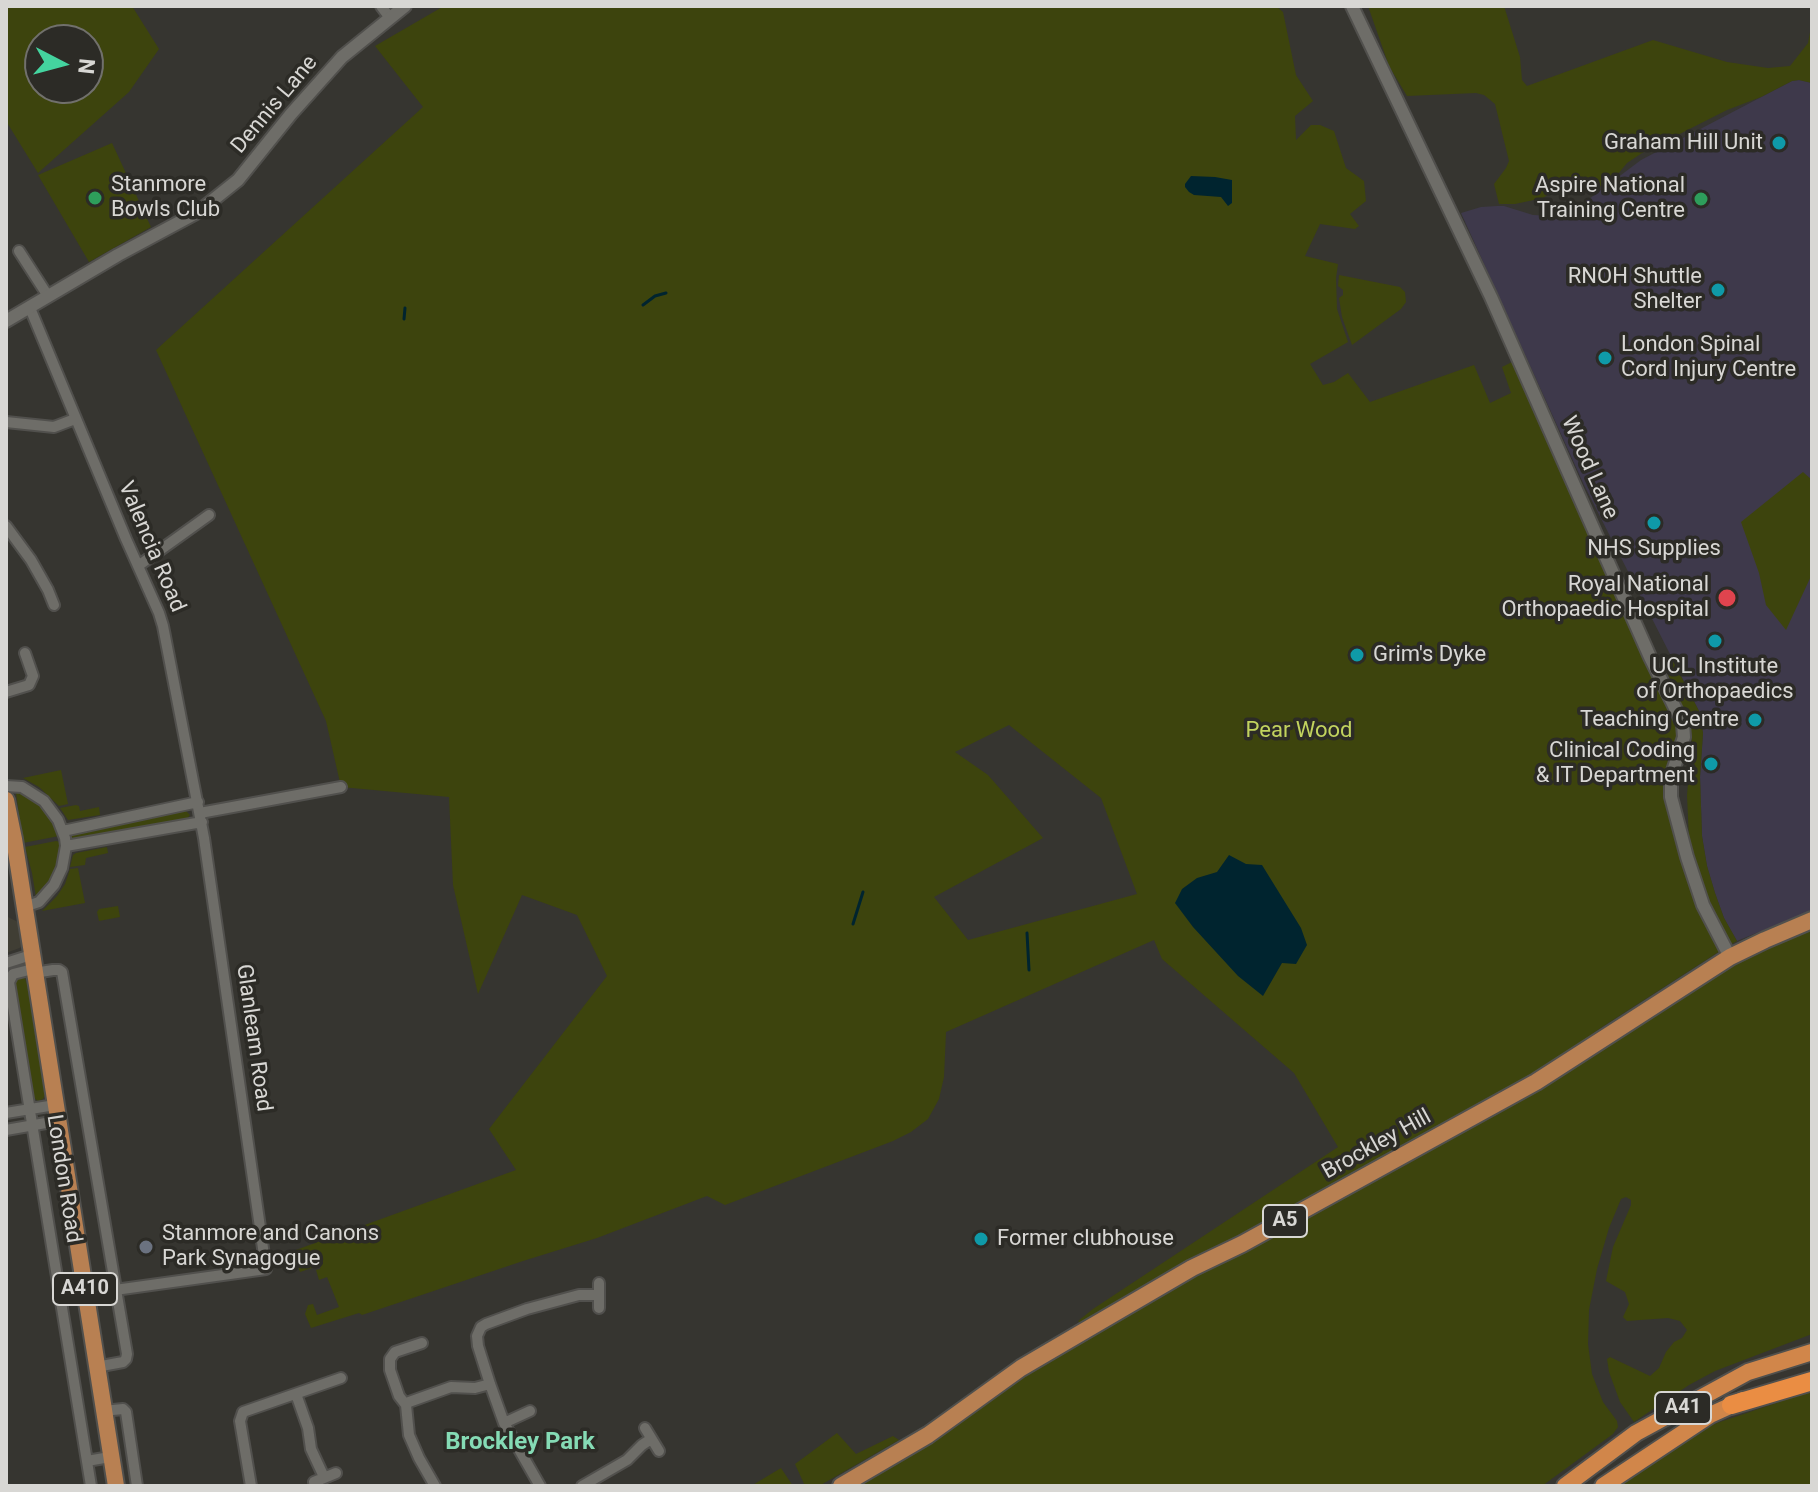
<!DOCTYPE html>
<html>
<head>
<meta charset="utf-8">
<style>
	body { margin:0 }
	#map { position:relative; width:1818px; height:1492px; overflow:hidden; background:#363530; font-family:Roboto,sans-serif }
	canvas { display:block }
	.frame { position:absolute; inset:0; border:8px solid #d8d7d4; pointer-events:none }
	.north { position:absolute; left:24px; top:24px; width:80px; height:80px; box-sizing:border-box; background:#2c2b26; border:2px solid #71706c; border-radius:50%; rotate:96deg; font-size:22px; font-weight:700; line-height:32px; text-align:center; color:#d8d7d4 }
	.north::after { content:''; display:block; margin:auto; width:28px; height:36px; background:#44d49f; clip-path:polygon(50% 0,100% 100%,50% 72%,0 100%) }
</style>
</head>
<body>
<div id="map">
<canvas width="1818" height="1492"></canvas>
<div class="frame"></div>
<div class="north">N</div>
</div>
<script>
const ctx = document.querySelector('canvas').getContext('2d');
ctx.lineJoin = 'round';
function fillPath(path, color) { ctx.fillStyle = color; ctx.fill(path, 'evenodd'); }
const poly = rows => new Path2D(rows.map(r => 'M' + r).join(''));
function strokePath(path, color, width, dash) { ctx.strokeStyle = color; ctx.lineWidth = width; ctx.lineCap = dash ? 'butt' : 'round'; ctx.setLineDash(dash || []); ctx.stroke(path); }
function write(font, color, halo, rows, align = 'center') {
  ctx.font = font + ' Roboto,sans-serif'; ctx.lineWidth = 7; ctx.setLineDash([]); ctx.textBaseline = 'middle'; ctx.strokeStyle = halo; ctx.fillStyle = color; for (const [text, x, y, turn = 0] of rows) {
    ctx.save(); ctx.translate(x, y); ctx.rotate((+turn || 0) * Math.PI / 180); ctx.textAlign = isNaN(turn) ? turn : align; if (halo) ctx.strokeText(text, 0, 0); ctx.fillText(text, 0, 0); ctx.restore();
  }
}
fillPath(poly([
	[6,916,18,922,22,947,6,953]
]), '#403e34');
fillPath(poly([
	[1799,80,1812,83,1812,910,1737,941,1724,918,1715,893,1707,866,1702,836,1700,777,1703,733,1699,711,1584,485,1461,213,1481,207,1497,206,1504,206,1533,215,1552,216,1564,214,1589,199,1641,160,1792,81]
]), '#3e394b');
fillPath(poly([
	[6,6,132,6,159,49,129,92,38,173,6,121],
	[88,40,88,88,40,88,40,40],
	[444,6,1276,6,1283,12,1296,75,1313,101,1295,116,1296,140,1311,125,1320,125,1334,131,1346,168,1364,181,1366,201,1350,214,1359,226,1355,229,1320,224,1305,256,1338,264,1336,278,1337,309,1348,342,1310,364,1323,385,1334,382,1348,373,1370,402,1474,365,1490,403,1511,393,1502,367,1512,362,1679,731,1667,769,1664,790,1669,814,1692,893,1705,925,1720,951,1602,1027,1542,1069,1426,1137,1080,1323,1078,1321,1093,1309,1338,1147,1294,1073,1162,959,1154,940,946,1032,944,1077,939,1099,928,1119,911,1132,893,1141,725,1205,707,1196,597,1238,523,1261,362,1315,359,1313,311,1328,305,1314,308,1305,313,1304,317,1315,339,1307,327,1277,319,1280,316,1270,320,1269,321,1265,320,1261,313,1261,311,1264,312,1268,300,1272,293,1251,516,1170,489,1129,607,976,577,915,522,895,478,994,453,885,449,797,341,787,326,721,156,350,423,107,375,46],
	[1009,725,1101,798,1137,894,968,940,934,897,1043,838,988,775,955,752],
	[1368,6,1504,6,1520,57,1522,80,1527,86,1653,40,1727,62,1768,68,1790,66,1808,43,1812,21,1812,83,1799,80,1792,81,1761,97,1727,110,1642,153,1627,163,1618,174,1599,187,1593,188,1587,181,1574,178,1543,198,1515,204,1499,204,1494,184,1506,168,1509,161,1495,104,1484,95,1476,93,1407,96,1389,66],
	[112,143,151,227,89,262,38,175],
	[1339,275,1400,287,1405,292,1406,302,1401,309,1352,345,1342,317,1339,298,1343,295,1343,290,1338,286],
	[1803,472,1812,480,1812,574,1786,630,1766,605,1759,573,1741,522],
	[1672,659,1699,711,1703,733,1700,777,1702,836,1707,866,1715,893,1724,918,1737,941,1730,945,1707,902,1689,839,1687,795,1692,736,1689,721,1663,663],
	[61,770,68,804,59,806,39,787,23,778],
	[22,792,39,803,54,822,59,836,23,843,16,793],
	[76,805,79,806,80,811,99,807,100,815,68,820,60,808],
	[186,811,190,815,187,819,75,840,71,837,74,832],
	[56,841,60,842,61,849,54,876,46,889,36,897,32,873,25,847],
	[107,847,108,853,86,858,85,865,70,867,73,855,76,853],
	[78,868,85,903,42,911,57,896,65,884,70,869],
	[118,906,120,917,99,921,97,912,99,909],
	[1812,929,1812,1334,1715,1371,1689,1385,1634,1422,1620,1402,1609,1372,1607,1359,1610,1357,1650,1376,1659,1368,1666,1352,1674,1342,1682,1338,1687,1330,1680,1321,1668,1318,1627,1321,1623,1317,1629,1304,1625,1292,1606,1281,1613,1247,1631,1205,1631,1200,1626,1197,1621,1199,1609,1228,1597,1269,1589,1310,1588,1344,1592,1374,1603,1402,1617,1421,1618,1427,1613,1434,1542,1486,854,1486,1028,1370,1183,1282,1431,1150,1540,1087,1723,969],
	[22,976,24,976,27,984,45,1095,43,1099,38,1101,31,1096,13,981],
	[1812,1391,1812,1486,1606,1486,1650,1455,1717,1423],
	[837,1433,856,1454,893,1436,899,1440,819,1486,805,1486,795,1464],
	[781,1468,793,1486,751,1486]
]), '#3d440d');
fillPath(poly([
	[1191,176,1215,177,1232,180,1232,203,1228,206,1221,197,1194,195,1189,192,1185,187,1185,184],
	[1229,855,1246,864,1262,865,1301,928,1307,945,1296,964,1282,963,1263,996,1238,976,1193,927,1175,903,1182,889,1197,878,1217,872]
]), '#00242f');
strokePath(poly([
	[643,305,655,296,666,293],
	[404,319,405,308],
	[853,924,863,892],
	[1027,933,1029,970]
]), '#00242f', 3);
const minor = poly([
	[381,6,390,18],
	[19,251,48,296],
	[30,308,126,539,159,613,163,626,204,838,266,1269,115,1290],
	[6,422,54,427,75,419],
	[6,526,31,560,48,590,54,605],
	[138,566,209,515],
	[6,692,29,685,33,676,25,653],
	[6,786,22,787,44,801,58,820,65,838,66,846,62,868,54,885,39,902,24,907],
	[200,813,341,787],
	[63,831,198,802],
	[66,846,202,822],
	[6,963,31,955],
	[33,969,13,974,9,982,91,1486],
	[34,973,53,970,59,970,62,972,127,1354,126,1359,123,1362,96,1367],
	[6,1113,55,1105],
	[6,1130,57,1121],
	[599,1308,599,1283],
	[296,1394,308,1428,311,1449,324,1477],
	[406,1405,399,1396,390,1370,390,1359,395,1352,422,1343],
	[103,1411,123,1409,126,1412,137,1486],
	[504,1423,530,1411],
	[645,1428,659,1451],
	[87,1461,110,1457],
	[314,1482,336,1473],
	[251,1486,240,1421,243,1412,341,1378],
	[435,1486,419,1458,409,1435,406,1405,409,1402,451,1387,475,1388,490,1384],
	[540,1486,504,1423,490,1384,478,1346,477,1336,481,1327,486,1324,527,1309,579,1295,599,1295],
	[582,1486,627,1460,642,1445,651,1439]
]);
const tertiary = poly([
	[1352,6,1491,297,1650,657,1683,724,1684,737,1671,777,1671,797,1687,857,1703,905,1730,957],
	[6,321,118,255,198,212,238,180,291,114,342,57,405,6]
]);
const primary = poly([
	[6,800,14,839,116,1486],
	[841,1486,928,1435,1021,1368,1079,1334,1192,1268,1242,1244,1536,1082,1730,957,1765,940,1812,920]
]);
const trunk = poly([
	[1565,1486,1636,1433,1748,1372,1812,1352],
	[1603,1486,1710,1415,1743,1400]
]);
const motorway = poly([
	[1731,1405,1812,1381]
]);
strokePath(minor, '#51504d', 14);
strokePath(tertiary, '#51504d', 16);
strokePath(primary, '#51504d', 20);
strokePath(trunk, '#51504d', 20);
strokePath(motorway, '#51504d', 22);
strokePath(minor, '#6e6d68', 10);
strokePath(tertiary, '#6e6d68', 12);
strokePath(primary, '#b88052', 16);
strokePath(trunk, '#d1864a', 16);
strokePath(motorway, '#ea8d43', 18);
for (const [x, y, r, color] of [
	[1779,143,8,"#0f9aa8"],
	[95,198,8,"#2e9e5b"],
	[1701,199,8,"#2e9e5b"],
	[1718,290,8,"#0f9aa8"],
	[1605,358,8,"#0f9aa8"],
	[1654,523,8,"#0f9aa8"],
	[1727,598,10,"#e0444e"],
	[1715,641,8,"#0f9aa8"],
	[1357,655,8,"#0f9aa8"],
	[1755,720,8,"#0f9aa8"],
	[1711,764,8,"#0f9aa8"],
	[981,1239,8,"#0f9aa8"],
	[146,1247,8,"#6b7280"]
]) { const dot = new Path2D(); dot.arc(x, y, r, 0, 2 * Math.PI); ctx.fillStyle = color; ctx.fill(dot); strokePath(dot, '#2c2b26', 3); }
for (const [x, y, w] of [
	[1285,1221,44],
	[85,1289,64],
	[1683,1408,56]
]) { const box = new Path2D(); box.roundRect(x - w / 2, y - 16, w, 32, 6); ctx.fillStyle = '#2c2b26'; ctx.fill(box); strokePath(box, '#d8d7d4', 2); }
write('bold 20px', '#d8d7d4', null, [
	["A5",1285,1221],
	["A410",85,1289],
	["A41",1683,1408]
]);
write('22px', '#d8d7d4', '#2c2b26', [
	["Dennis Lane",275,105,-50],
	["Wood Lane",1589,468,66],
	["Valencia Road",151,547,67],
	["Glanleam Road",253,1038,82],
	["Brockley Hill",1377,1145,-29],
	["London Road",63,1179,81]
]);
write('22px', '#d8d7d4', '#2c2b26', [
	["Graham Hill Unit",1763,143],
	["Stanmore",111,185,"left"],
	["Bowls Club",111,210,"left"],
	["Aspire National",1685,186],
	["Training Centre",1685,211],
	["RNOH Shuttle",1702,277],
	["Shelter",1702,302],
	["London Spinal",1621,345,"left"],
	["Cord Injury Centre",1621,370,"left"],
	["NHS Supplies",1654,549,"center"],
	["Royal National",1709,585],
	["Orthopaedic Hospital",1709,610],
	["Grim's Dyke",1373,655,"left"],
	["UCL Institute",1715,667,"center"],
	["of Orthopaedics",1715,692,"center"],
	["Teaching Centre",1739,720],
	["Clinical Coding",1695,751],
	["& IT Department",1695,776],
	["Stanmore and Canons",162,1234,"left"],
	["Park Synagogue",162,1259,"left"],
	["Former clubhouse",997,1239,"left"]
], 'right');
write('22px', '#c2d35e', '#2c2b26', [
	["Pear Wood",1299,731]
]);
write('bold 24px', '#85dbb5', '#2c2b26', [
	["Brockley Park",520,1443]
]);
</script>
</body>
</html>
